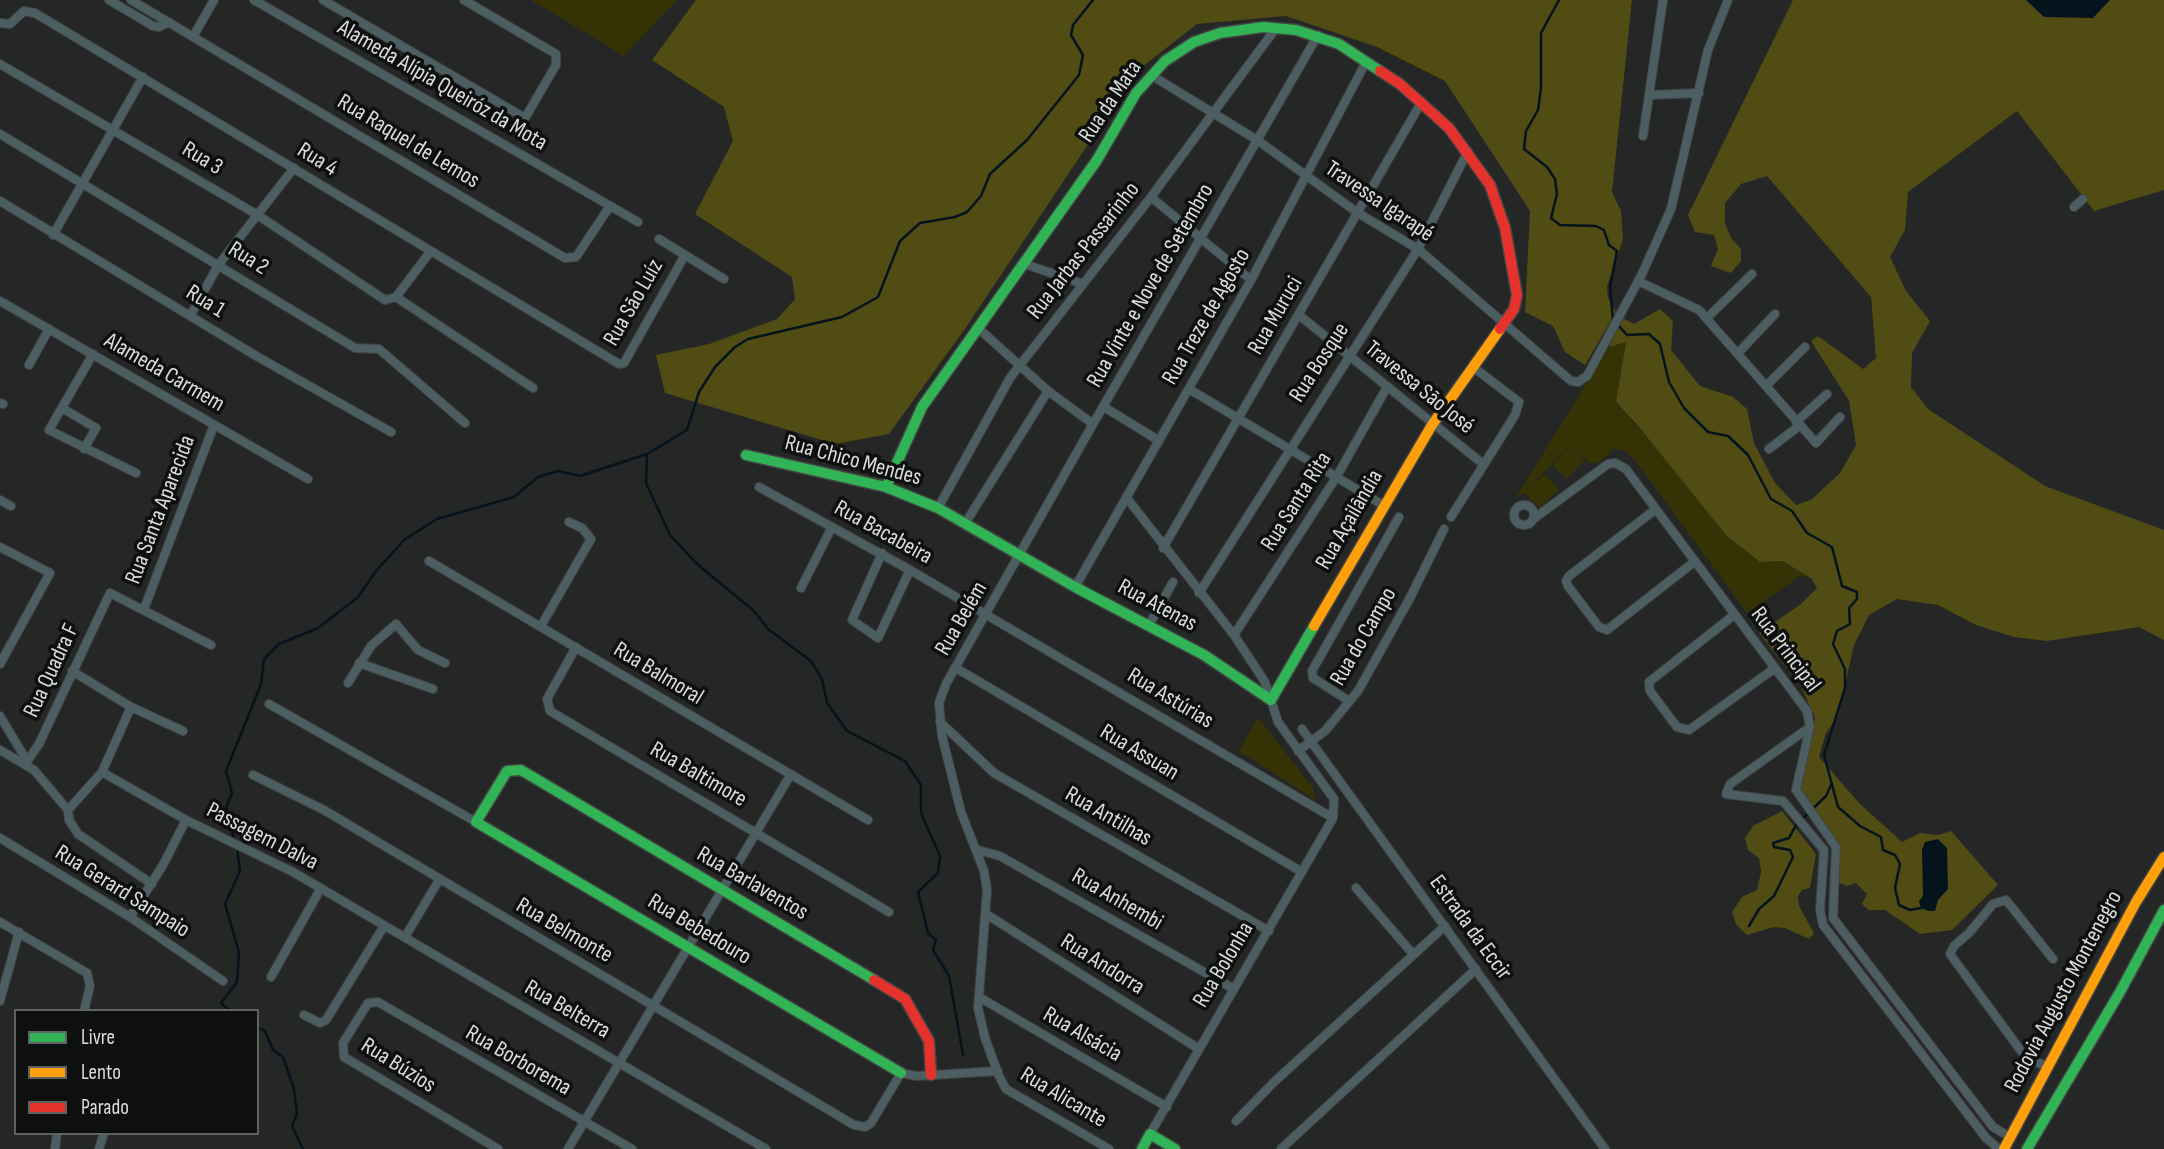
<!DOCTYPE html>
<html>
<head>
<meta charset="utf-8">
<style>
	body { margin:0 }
	#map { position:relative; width:2164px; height:1149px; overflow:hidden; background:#252626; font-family:"Sofia Sans Condensed",sans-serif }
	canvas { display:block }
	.legend { position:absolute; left:14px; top:1009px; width:245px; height:126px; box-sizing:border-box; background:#0e0f0f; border:2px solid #606161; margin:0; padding:9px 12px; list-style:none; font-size:21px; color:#dbdddd }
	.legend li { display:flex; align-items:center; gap:14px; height:35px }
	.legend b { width:35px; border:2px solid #606161 }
</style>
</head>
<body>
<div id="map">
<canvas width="2164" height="1149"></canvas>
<ul class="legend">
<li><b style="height:9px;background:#30b455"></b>Livre</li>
<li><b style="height:9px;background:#ff9f0a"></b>Lento</li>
<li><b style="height:9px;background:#e5322d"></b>Parado</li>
</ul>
</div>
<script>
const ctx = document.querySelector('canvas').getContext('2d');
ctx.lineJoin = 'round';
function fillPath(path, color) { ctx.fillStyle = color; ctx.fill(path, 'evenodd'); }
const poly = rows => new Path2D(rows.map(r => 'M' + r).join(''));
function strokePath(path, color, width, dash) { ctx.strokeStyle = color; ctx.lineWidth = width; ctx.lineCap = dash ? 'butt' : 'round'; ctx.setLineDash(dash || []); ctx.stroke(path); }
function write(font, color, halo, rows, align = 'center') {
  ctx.font = font + ' "Sofia Sans Condensed",sans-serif'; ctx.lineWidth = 7; ctx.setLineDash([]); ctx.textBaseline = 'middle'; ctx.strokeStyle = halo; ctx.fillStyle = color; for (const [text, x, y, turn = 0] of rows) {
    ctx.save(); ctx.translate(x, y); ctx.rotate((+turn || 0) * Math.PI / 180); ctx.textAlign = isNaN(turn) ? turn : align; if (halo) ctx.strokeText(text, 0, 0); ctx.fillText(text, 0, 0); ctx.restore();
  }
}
fillPath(poly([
	[531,0,677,0,624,56],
	[1626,342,1616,403,1760,562,1781,561,1811,578,1800,576,1747,613,1634,459,1624,450,1614,449,1598,463,1590,463,1573,448,1585,460,1567,479,1553,466,1570,446,1525,492,1545,474,1559,489,1540,508,1525,493,1516,497,1609,347],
	[1258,717,1313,788,1315,800,1239,751]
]), '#353206');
fillPath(poly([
	[696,0,1632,0,1612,192,1621,211,1623,240,1607,286,1608,298,1616,312,1585,365,1565,352,1553,326,1525,312,1530,211,1445,81,1377,47,1286,16,1197,24,1137,71,967,326,889,434,835,444,665,393,656,355,709,344,777,319,795,299,792,277,695,214,733,141,724,107,652,60],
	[1793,0,2164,0,2164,190,2094,211,2017,111,1908,192,1905,230,1890,257,1906,291,1930,321,1912,353,1911,387,1928,409,2045,486,2164,530,2164,640,2139,627,2047,641,2014,637,1976,625,1938,605,1897,599,1869,615,1854,645,1838,716,1826,733,1819,757,1860,804,1902,842,1920,833,1938,835,1951,831,1998,885,1952,930,1920,934,1885,910,1869,910,1862,904,1867,894,1856,883,1847,886,1838,882,1839,846,1800,791,1815,718,1801,686,1759,633,1801,604,1817,588,1811,578,1782,561,1760,562,1726,535,1639,427,1616,402,1626,342,1609,347,1618,325,1623,318,1634,324,1660,309,1673,321,1671,350,1700,386,1733,397,1747,409,1754,443,1775,483,1796,505,1811,500,1840,473,1856,445,1849,401,1811,341,1818,336,1863,369,1876,358,1871,297,1767,176,1741,184,1725,203,1725,223,1731,238,1741,249,1741,261,1731,273,1711,266,1718,249,1714,235,1695,232,1688,215],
	[1782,811,1816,854,1810,888,1802,890,1798,896,1799,906,1814,933,1809,939,1785,928,1774,927,1747,935,1736,924,1732,912,1742,897,1757,890,1761,872,1759,858,1748,850,1745,838,1753,826]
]), '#504c13');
fillPath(poly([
	[2026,0,2110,0,2093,18,2044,17],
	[1938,839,1947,848,1948,889,1938,900,1935,911,1929,911,1921,908,1919,901,1923,896,1922,850,1925,842]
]), '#05131d');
strokePath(poly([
	[1559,0,1541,33,1541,88,1538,110,1526,131,1524,149,1547,167,1555,179,1557,194,1551,218,1560,225,1596,226,1604,230,1609,245,1617,251,1610,287,1613,320],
	[1618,325,1627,335,1649,334,1660,344,1669,382,1684,408,1708,432,1728,436,1748,455,1771,499,1792,511,1807,533,1832,547,1842,586,1857,592,1857,599,1849,608,1850,624,1837,631,1833,644,1845,669,1845,688,1824,755,1838,807,1860,826,1881,837,1883,850,1895,855,1900,864,1895,888,1899,905,1910,910,1921,908],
	[647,454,646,483,670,535,696,563,754,611,768,629,811,661,822,679,827,703,847,731,905,761,921,785,921,813,940,856,938,873,918,892,928,933,936,940,933,950,949,976,963,1055],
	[235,842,226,808,232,793,226,771,261,684,264,659,279,644,318,628,358,597,376,571,404,540,437,519,514,497,538,477,558,471,580,476,647,454,687,430,699,392,715,367,735,347,748,339,842,317,878,297,900,241,920,223,955,217,967,212,981,196,990,174,1027,140,1079,75,1083,55,1071,35,1073,25,1093,0],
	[1749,926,1759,909,1774,896,1793,857,1790,850,1774,847,1773,843,1789,838,1796,825,1826,796,1832,783],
	[230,1011,221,1003,237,982,239,952,225,904,240,871,237,848],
	[257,1027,265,1031,273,1050,283,1057,294,1089,297,1114,292,1126,303,1149]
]), '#05131d', 2.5);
const street = poly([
	[109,0,153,26,159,27,169,22],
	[131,0,565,258,576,257,610,206],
	[254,0,638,222],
	[323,0,525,118,556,65,556,54,464,0],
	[0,23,10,24,24,11,35,13,619,364,624,363,685,255],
	[194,35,214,0],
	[0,64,256,214,385,300,396,297,430,252],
	[1151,75,1257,140,1358,213,1418,249,1571,381,1578,382,1587,376,1642,274,1671,209,1708,50,1728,0],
	[1651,95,1699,93],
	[0,134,355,348,379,349,465,423],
	[1643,136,1663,0],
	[1151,197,1251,280],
	[0,201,258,357,391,432],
	[2074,207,2083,199],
	[53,235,143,77],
	[659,239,724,279],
	[1022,263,1083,284],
	[1638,281,1699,310,1816,443,1840,417],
	[396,297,533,388],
	[0,301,308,479],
	[1299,315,1483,464],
	[190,316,219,264,294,168],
	[1707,318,1752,274],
	[977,327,1048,391,1093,424],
	[1738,353,1775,314],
	[93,354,49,430,136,473],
	[29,365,49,329],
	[1767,385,1805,347],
	[1189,389,1383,505],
	[0,403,3,404],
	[1104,407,1158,440],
	[62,408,96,428,84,449],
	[1796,422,1827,394],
	[1769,449,1799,426],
	[759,487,910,570,1333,818],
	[1126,497,1234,635,1265,682,1278,722,1334,799,1333,818,1150,1134],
	[0,500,11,506],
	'1514 515a10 10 0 1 1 20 0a10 10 0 1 1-20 0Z',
	[938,508,1010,378,1151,197,1276,28],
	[1656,509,1569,576,1566,581,1568,586,1599,627,1607,630,1694,562],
	[1451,517,1515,415,1519,402,1473,367],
	[1532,520,1608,464,1615,463,1626,469,1807,711,1810,727,1796,790,1836,847,1833,918,1993,1127,2010,1137],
	[966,522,1048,391],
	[0,547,50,573,0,664],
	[1163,548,1421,103],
	[882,553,852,620,878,638,910,570],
	[429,561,868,820],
	[1075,587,1251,280,1366,62],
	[801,588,832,527],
	[1199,593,1418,249,1468,151],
	[144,609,214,425],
	[1734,615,1649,682,1650,691,1677,727,1689,730,1775,668],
	[1149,625,1173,582],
	[541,626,591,539,582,528,569,522],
	[1234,635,1337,476,1387,387],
	[576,647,547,699,550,711,889,912],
	[359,663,433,689],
	[956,668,1302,872],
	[72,671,131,707,183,731],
	[348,683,371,646,396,624,418,650,445,663],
	[1349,701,1313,678,1312,671,1399,517],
	[269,704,476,822],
	[0,716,27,761],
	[940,722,994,773,1269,931],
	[1810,727,1730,784,1726,794,1783,801,1824,850,1820,910,1823,925,1986,1138,1999,1149],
	[1302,729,1605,1149],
	[0,750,34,770,68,810],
	[1298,751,1325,731,1358,691,1410,598,1444,529],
	[26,763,39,744,110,593,211,645],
	[102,772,186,820,293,872,766,1149],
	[253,775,324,810,854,1125,865,1127,871,1123,901,1073,917,1076,998,1071],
	[68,810,102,772,131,707],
	[68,810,69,820,78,834,152,884],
	[0,838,130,917,223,981],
	[978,850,1000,856,1234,989],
	[1356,888,1412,953],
	[986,914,1199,1049],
	[130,917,163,865,186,820],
	[0,922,87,973,90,986,84,1011],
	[405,937,439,880],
	[271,977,321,888],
	[979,997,1167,1107],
	[0,1001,19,932],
	[304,1015,320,1023,326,1020,384,926],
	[2049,1067,2031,1060,2021,1051,1950,954,1954,946,1969,933,1993,904,2006,900,2053,959],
	[1236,1121,1274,1082,1445,926],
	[55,1149,57,1133],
	[99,1149,104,1133],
	[498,1149,344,1057,343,1043,368,1003,378,1002,632,1149],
	[568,1149,791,774],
	[1109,1149,1006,1089,999,1076,985,1038,978,1008,987,890,984,871,961,812,942,736,939,703,946,684,1093,424,1318,35],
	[1281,1149,1476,969]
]);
const fast = poly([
	[746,455,886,487,938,508,1075,587,1204,655,1271,700,1314,626],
	[886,487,922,407,1097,160,1136,93,1165,61,1194,42,1220,33,1263,27,1296,30,1339,44,1380,71],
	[874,980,521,770,507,771,476,822,901,1073],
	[1142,1149,1150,1134,1175,1149],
	[2027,1149,2120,992,2164,910]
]);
const slow = poly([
	[1314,626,1432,425,1500,329],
	[2004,1149,2136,902,2164,857]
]);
const jam = poly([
	[1380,71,1400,84,1449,128,1490,185,1505,228,1517,295,1514,309,1500,329],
	[874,980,905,999,929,1041,931,1075]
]);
strokePath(street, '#424343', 10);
strokePath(fast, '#424343', 13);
strokePath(slow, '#424343', 13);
strokePath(jam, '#424343', 13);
strokePath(street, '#4c5e61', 8);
strokePath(fast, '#30b455', 10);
strokePath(slow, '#ff9f0a', 10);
strokePath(jam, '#e5322d', 10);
write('23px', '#dbdddd', '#0e0f0f', [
	["Alameda Alípia Queiróz da Mota",442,86,30],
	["Rua da Mata",1111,102,-56],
	["Rua Raquel de Lemos",408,142,31],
	["Rua 3",202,159,31],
	["Rua 4",317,160,32],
	["Travessa Igarapé",1379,202,34],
	["Rua Jarbas Passarinho",1084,251,-52],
	["Rua 2",248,259,32],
	["Rua Vinte e Nove de Setembro",1151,286,-60],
	["Rua 1",205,302,32],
	["Rua São Luíz",634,303,-60],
	["Rua Muruci",1276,316,-60],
	["Rua Treze de Agosto",1207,317,-60],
	["Rua Bosque",1320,363,-57],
	["Alameda Carmem",164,373,30],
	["Travessa São José",1419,388,39],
	["Rua Chico Mendes",853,461,15],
	["Rua Santa Rita",1297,502,-58],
	["Rua Santa Aparecida",161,510,-69],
	["Rua Açailândia",1350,520,-60],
	["Rua Bacabeira",883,533,29],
	["Rua Atenas",1157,606,28],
	["Rua Belém",962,619,-60],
	["Rua do Campo",1364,637,-60],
	["Rua Principal",1785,650,53],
	["Rua Quadra F",52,671,-65],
	["Rua Balmoral",658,674,31],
	["Rua Astúrias",1170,699,31],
	["Rua Assuan",1139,753,31],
	["Rua Baltimore",698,775,30],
	["Rua Antilhas",1108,817,30],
	["Passagem Dalva",262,837,27],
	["Rua Barlaventos",752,884,30],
	["Rua Gerard Sampaio",122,892,32],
	["Rua Anhembi",1117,900,30],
	["Estrada da Eccir",1470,928,54],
	["Rua Bebedouro",699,930,31],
	["Rua Belmonte",564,931,30],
	["Rua Andorra",1102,965,32],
	["Rua Bolonha",1224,965,-59],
	["Rodovia Augusto Montenegro",2064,992,-62],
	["Rua Belterra",567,1010,30],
	["Rua Alsácia",1082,1035,30],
	["Rua Borborema",518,1061,30],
	["Rua Búzios",398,1066,32],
	["Rua Alicante",1063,1098,31]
]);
</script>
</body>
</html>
